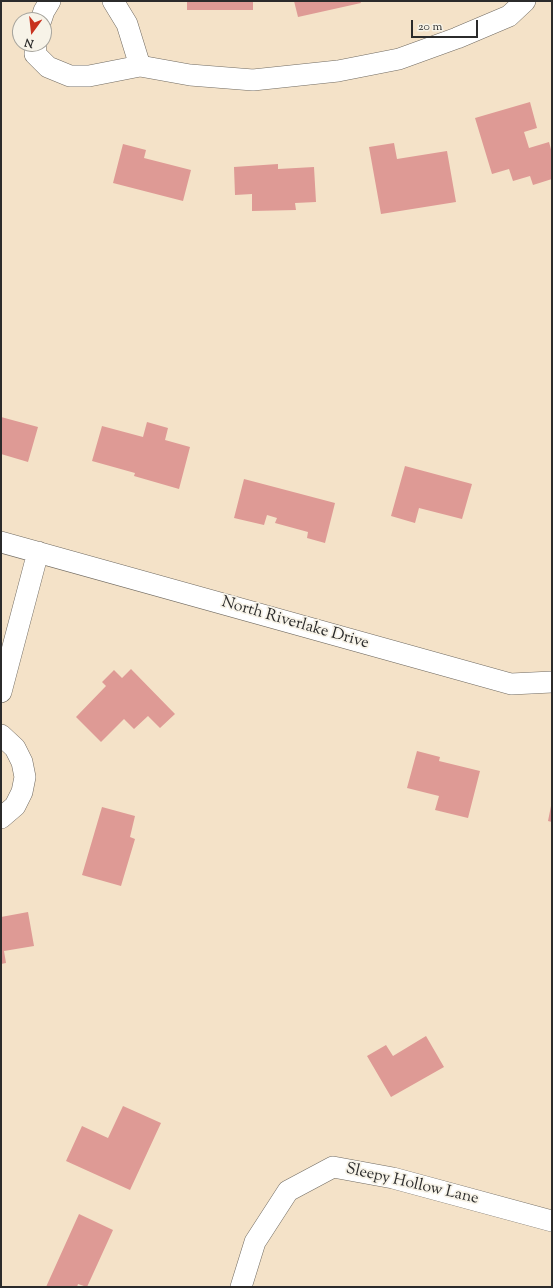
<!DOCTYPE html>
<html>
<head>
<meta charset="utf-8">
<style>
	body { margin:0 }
	#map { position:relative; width:553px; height:1288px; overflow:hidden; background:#f4e2c8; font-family:"Sorts Mill Goudy",serif }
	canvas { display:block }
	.frame { position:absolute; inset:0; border:2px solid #2b2b2b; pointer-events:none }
	.north { position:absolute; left:12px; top:12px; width:40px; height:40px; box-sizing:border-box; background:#f7f3e8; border:1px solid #a5a39c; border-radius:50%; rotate:195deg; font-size:11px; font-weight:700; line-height:16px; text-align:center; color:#2b2b2b }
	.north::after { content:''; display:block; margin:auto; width:14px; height:18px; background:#c8321e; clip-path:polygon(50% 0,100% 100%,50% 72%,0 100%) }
	.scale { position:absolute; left:411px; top:20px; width:67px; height:18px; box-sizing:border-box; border:2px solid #2b2b2b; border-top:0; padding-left:5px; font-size:12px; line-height:14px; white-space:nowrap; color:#2b2b2b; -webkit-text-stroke:3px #f7f3e8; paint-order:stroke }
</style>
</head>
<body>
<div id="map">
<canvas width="553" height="1288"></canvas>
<div class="frame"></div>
<div class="north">N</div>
<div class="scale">20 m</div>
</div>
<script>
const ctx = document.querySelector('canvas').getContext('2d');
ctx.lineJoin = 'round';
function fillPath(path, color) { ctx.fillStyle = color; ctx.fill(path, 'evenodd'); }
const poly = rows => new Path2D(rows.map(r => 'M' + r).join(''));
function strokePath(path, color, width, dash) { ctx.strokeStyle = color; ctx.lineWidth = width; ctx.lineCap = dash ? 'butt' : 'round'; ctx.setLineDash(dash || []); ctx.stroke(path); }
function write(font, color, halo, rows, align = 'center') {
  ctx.font = font + ' "Sorts Mill Goudy",serif'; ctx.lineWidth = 3.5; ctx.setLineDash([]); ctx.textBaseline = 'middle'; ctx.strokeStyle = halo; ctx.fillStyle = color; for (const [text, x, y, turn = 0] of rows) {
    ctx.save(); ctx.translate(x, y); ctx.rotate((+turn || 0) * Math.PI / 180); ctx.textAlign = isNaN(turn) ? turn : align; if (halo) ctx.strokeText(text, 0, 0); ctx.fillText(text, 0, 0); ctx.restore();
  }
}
fillPath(poly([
	[187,1,253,1,253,10,187,10],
	[294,1,360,1,361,3,298,17],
	[530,102,537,128,524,132,529,148,549,142,552,153,552,179,533,185,530,176,513,181,509,169,492,174,475,118],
	[394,143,397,159,447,151,456,202,381,214,369,147],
	[123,144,146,150,144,158,191,170,183,201,113,183],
	[278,164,278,169,314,167,316,202,295,203,296,210,252,211,252,194,235,195,234,167],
	[1,417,38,427,28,462,1,454],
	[147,422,168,428,165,440,190,447,179,489,134,476,135,473,92,461,102,426,143,437],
	[405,466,472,484,462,519,419,508,415,523,391,516],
	[244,479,335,503,325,543,307,538,308,532,275,523,277,518,267,515,264,525,234,518],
	[131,669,175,714,160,728,148,716,134,729,124,719,101,742,76,717,106,686,102,682,114,670,122,678],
	[417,751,440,757,439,761,480,771,468,818,435,810,439,796,407,788],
	[551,806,552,806,552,822,548,821],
	[102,807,135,816,130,837,135,839,121,886,82,875],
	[28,912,34,946,4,951,6,963,1,964,1,917],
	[426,1036,444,1067,391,1097,367,1056,386,1045,393,1056],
	[123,1106,161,1123,130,1190,66,1161,82,1126,108,1138],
	[79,1214,113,1230,87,1287,78,1284,77,1287,46,1287]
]), '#de9a95');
const street = poly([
	[113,1,127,24,140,66],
	[41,20,44,11,50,1],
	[36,44,35,54,48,67,70,76,89,76,140,66,190,75,253,80,338,71,399,59,457,38,509,16,525,1],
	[1,542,511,684,552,682],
	[1,692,38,552],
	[1,735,15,748,22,762,25,777,22,792,15,806,1,818],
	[241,1287,255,1242,288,1191,333,1167,393,1178,552,1221]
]);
strokePath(street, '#716b62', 22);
strokePath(street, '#fff', 21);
write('16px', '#2b2b2b', '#f7f3e8', [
	["North Riverlake Drive",295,624,16],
	["Sleepy Hollow Lane",412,1185,13]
]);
</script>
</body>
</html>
